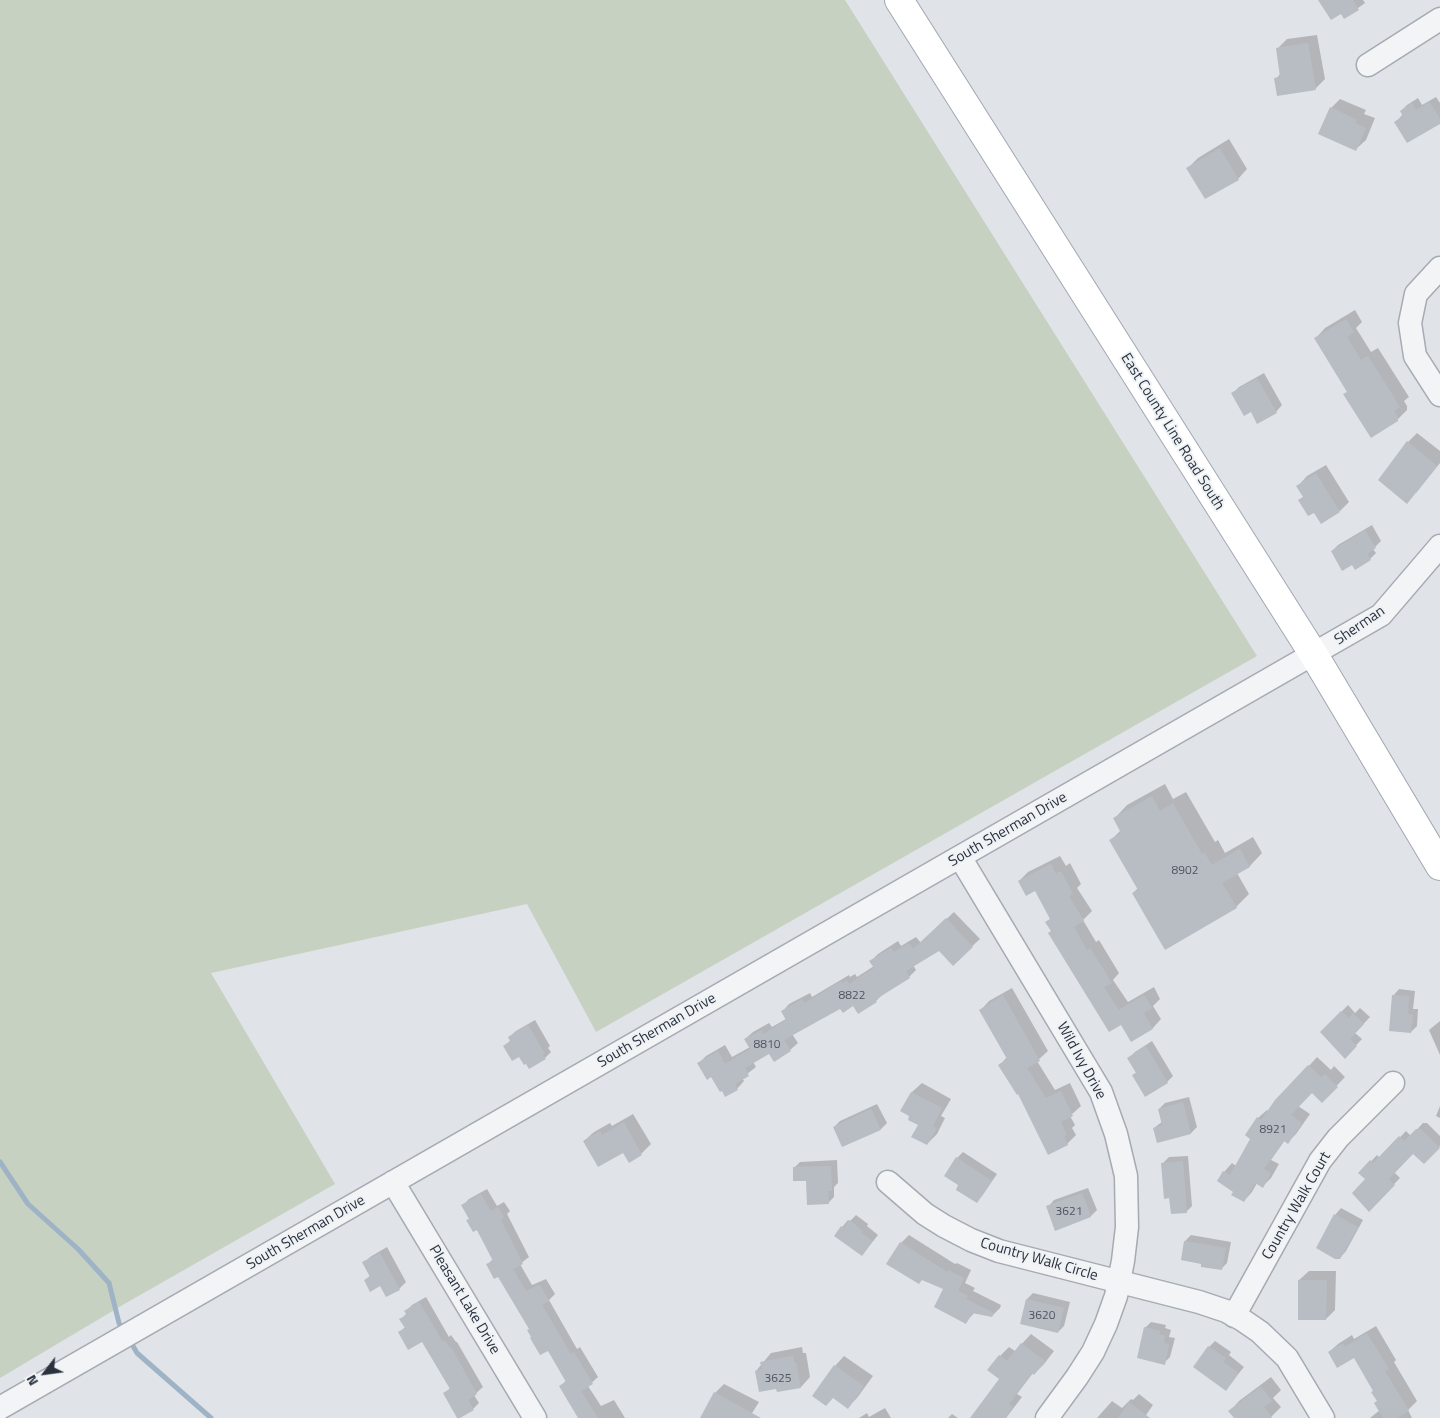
<!DOCTYPE html>
<html>
<head>
<meta charset="utf-8">
<style>
	body { margin:0 }
	#map { position:relative; width:1440px; height:1418px; overflow:hidden; background:#e0e3e8; font-family:"Titillium Web",sans-serif }
	canvas { display:block }
	.north { position:absolute; left:20px; top:1348px; width:50px; height:50px; -webkit-text-stroke:4px #eff2f5; paint-order:stroke; rotate:240deg; font-size:14px; font-weight:700; line-height:20px; text-align:center; color:#2a323e }
	.north::after { content:''; display:block; margin:auto; width:18px; height:22px; background:#2a323e; clip-path:polygon(50% 0,100% 100%,50% 72%,0 100%) }
</style>
</head>
<body>
<div id="map">
<canvas width="1440" height="1418"></canvas>
<div class="north">N</div>
</div>
<script>
const ctx = document.querySelector('canvas').getContext('2d');
ctx.lineJoin = 'round';
function fillPath(path, color) { ctx.fillStyle = color; ctx.fill(path, 'evenodd'); }
const poly = rows => new Path2D(rows.map(r => 'M' + r).join(''));
function strokePath(path, color, width, dash) { ctx.strokeStyle = color; ctx.lineWidth = width; ctx.lineCap = dash ? 'butt' : 'round'; ctx.setLineDash(dash || []); ctx.stroke(path); }
function write(font, color, halo, rows, align = 'center') {
  ctx.font = font + ' "Titillium Web",sans-serif'; ctx.lineWidth = 4; ctx.setLineDash([]); ctx.textBaseline = 'middle'; ctx.strokeStyle = halo; ctx.fillStyle = color; for (const [text, x, y, turn = 0] of rows) {
    ctx.save(); ctx.translate(x, y); ctx.rotate((+turn || 0) * Math.PI / 180); ctx.textAlign = isNaN(turn) ? turn : align; if (halo) ctx.strokeText(text, 0, 0); ctx.fillText(text, 0, 0); ctx.restore();
  }
}
fillPath(poly([
	[0,0,845,0,1257,656,596,1032,527,904,211,973,335,1184,126,1303,0,1378]
]), '#c6d1c2');
fillPath(poly([
	[1322,0,1363,0,1365,3,1344,18,1341,13],
	[1317,35,1325,79,1315,89,1276,79,1281,73,1277,49,1287,39],
	[1436,97,1440,103,1440,122,1396,122,1403,114,1401,111,1407,105,1418,98,1422,105],
	[1340,99,1366,110,1364,114,1375,118,1366,140,1356,149,1331,108],
	[1229,139,1247,169,1238,179,1188,168,1198,158],
	[1355,310,1362,322,1356,328,1371,352,1378,348,1409,397,1404,401,1407,406,1407,410,1397,420,1348,391,1316,338,1325,328],
	[1264,373,1282,405,1276,412,1251,411,1233,393,1239,387],
	[1417,433,1440,451,1440,463,1416,493,1408,442],
	[1326,465,1349,502,1340,511,1298,486,1307,476],
	[1372,525,1381,541,1373,549,1376,553,1370,559,1353,563,1332,551,1338,545],
	[1165,784,1173,799,1186,792,1215,842,1218,840,1225,853,1253,837,1262,853,1250,866,1237,873,1249,894,1236,907,1133,893,1138,888,1111,840,1121,830,1115,818,1127,805],
	[1060,856,1066,866,1070,863,1081,884,1077,888,1092,911,1083,920,1096,942,1099,940,1119,973,1113,980,1128,1002,1154,987,1160,999,1153,1006,1161,1019,1153,1028,1132,1040,1122,1023,1052,931,1047,922,1051,918,1036,890,1019,881,1028,872],
	[954,912,980,939,953,964,939,949,913,965,916,970,909,977,883,994,876,1001,841,1007,792,1034,798,1043,790,1050,769,1052,753,1062,756,1067,742,1078,744,1081,737,1089,712,1075,699,1063,706,1056,725,1045,732,1057,750,1047,745,1039,753,1032,769,1023,772,1027,786,1019,782,1012,789,1004,810,993,812,997,849,975,850,977,855,974,857,977,874,966,871,961,878,954,898,941,901,946,916,937,921,943],
	[1012,988,1048,1051,1037,1061,1055,1090,1070,1083,1081,1106,1070,1116,1075,1125,1072,1128,1076,1135,1067,1144,1019,1092,1000,1065,1007,1057,981,1010,989,1001],
	[1399,989,1415,991,1413,1009,1418,1009,1417,1026,1411,1032,1393,996],
	[1348,1005,1355,1013,1360,1008,1370,1017,1355,1033,1362,1039,1345,1057,1322,1032],
	[535,1020,550,1046,548,1048,551,1052,545,1058,520,1055,505,1046,511,1040,509,1037,516,1031],
	[1440,1021,1440,1055,1429,1030],
	[1152,1041,1173,1076,1167,1082,1133,1075,1137,1072,1129,1058,1135,1052],
	[1317,1057,1331,1070,1334,1066,1345,1077,1322,1101,1312,1092,1298,1106,1310,1114,1296,1134,1288,1142,1285,1140,1271,1160,1279,1164,1271,1178,1263,1186,1257,1183,1252,1192,1244,1201,1234,1192,1224,1172,1232,1163,1236,1166,1252,1138,1258,1118,1267,1110,1268,1111],
	[922,1083,951,1099,941,1116,945,1118,937,1134,927,1144,919,1124,911,1116,902,1111,912,1092],
	[1189,1097,1197,1127,1191,1133,1154,1128,1163,1121,1159,1109,1165,1103],
	[877,1104,887,1123,881,1129,843,1146,834,1127,840,1121],
	[1440,1106,1440,1118,1436,1116],
	[633,1114,651,1144,641,1154,630,1161,623,1151,584,1141,594,1132,610,1123,612,1126],
	[1423,1123,1427,1123,1440,1136,1440,1146,1424,1162,1413,1152,1394,1172,1400,1178,1369,1210,1353,1194,1367,1179,1360,1173,1377,1155,1380,1158,1406,1131,1411,1136],
	[963,1152,997,1174,982,1196,976,1202,960,1185,957,1158],
	[1188,1156,1192,1206,1186,1212,1170,1197,1162,1164,1169,1157],
	[837,1160,838,1183,834,1187,834,1197,828,1203,807,1180,794,1168,800,1162],
	[1088,1188,1097,1210,1091,1216,1056,1229,1048,1207,1054,1200],
	[487,1189,497,1206,504,1202,510,1211,507,1214,529,1257,520,1264,532,1285,546,1279,555,1294,549,1300,577,1349,580,1347,598,1377,588,1386,601,1406,614,1400,625,1418,580,1418,560,1386,567,1380,548,1349,530,1329,499,1275,487,1265,493,1259,463,1205,469,1199],
	[1341,1208,1363,1220,1346,1251,1340,1258,1317,1248,1335,1215],
	[856,1215,868,1224,867,1226,878,1235,862,1255,835,1236,848,1220,850,1221],
	[909,1235,955,1264,957,1263,971,1270,965,1283,975,1288,973,1291,1001,1305,1000,1308,992,1316,975,1312,966,1322,945,1288,901,1243],
	[1191,1235,1231,1242,1227,1263,1221,1269,1185,1241],
	[387,1247,406,1282,399,1289,386,1296,380,1285,365,1280,371,1275,364,1263,370,1257],
	[1309,1271,1336,1271,1335,1310,1326,1319,1299,1280],
	[1033,1293,1070,1302,1064,1326,1058,1332,1027,1299],
	[426,1297,449,1337,451,1335,456,1342,457,1342,483,1387,474,1395,479,1403,473,1409,445,1393,451,1387,422,1340,400,1332,405,1327,401,1319,407,1313,406,1311,412,1305],
	[1151,1322,1166,1325,1165,1328,1171,1330,1169,1337,1175,1338,1170,1357,1164,1363,1145,1328],
	[1376,1326,1396,1360,1394,1362,1417,1401,1408,1410,1412,1418,1370,1418,1380,1410,1378,1401,1374,1391,1354,1357,1329,1352,1338,1344,1352,1335,1354,1339],
	[1031,1334,1054,1351,1044,1364,1034,1374,1033,1373,1017,1394,1022,1397,1006,1418,972,1418,1001,1379,1000,1356,1009,1347,1015,1351],
	[1215,1341,1231,1352,1229,1355,1244,1367,1226,1389,1209,1347],
	[802,1347,803,1353,806,1353,810,1377,801,1387,778,1391,777,1387,756,1371,771,1353],
	[844,1356,873,1376,857,1398,848,1407,835,1366],
	[1271,1377,1281,1390,1273,1398,1281,1407,1270,1418,1235,1418,1230,1411,1239,1401],
	[724,1384,759,1402,749,1418,701,1418,715,1393],
	[1139,1394,1153,1405,1144,1418,1097,1418,1112,1401,1122,1408,1131,1399,1133,1400],
	[885,1408,891,1418,859,1418,867,1413,869,1417],
	[952,1414,958,1418,948,1418]
]), '#0003');
strokePath(poly([
	[0,1162,28,1204,78,1249,109,1283,119,1323,123,1330],
	[129,1339,137,1353,211,1418]
]), '#9eb3c5', 5);
fillPath(poly([
	[1318,0,1353,0,1359,10,1344,19,1341,14,1331,20],
	[1308,43,1316,90,1277,96,1274,78,1280,77,1276,48],
	[1430,102,1440,119,1440,124,1407,143,1394,122,1403,116,1400,111,1412,103,1416,110],
	[1330,107,1357,120,1355,123,1366,128,1356,151,1318,134],
	[1220,148,1239,180,1205,199,1186,168],
	[1346,319,1354,332,1347,337,1361,360,1368,356,1400,407,1394,411,1398,416,1398,421,1371,438,1343,394,1347,392,1314,338],
	[1257,378,1277,413,1257,424,1251,412,1244,416,1231,393],
	[1407,441,1437,466,1407,504,1378,480],
	[1316,473,1340,512,1321,524,1314,513,1308,516,1298,500,1303,497,1296,486],
	[1365,530,1376,548,1367,554,1371,560,1355,570,1352,565,1342,571,1331,551],
	[1152,796,1160,811,1173,803,1202,854,1204,852,1212,865,1240,849,1250,867,1222,883,1237,908,1165,950,1132,893,1138,890,1109,840,1121,833,1113,818],
	[1051,864,1056,874,1061,871,1073,894,1069,896,1084,921,1074,927,1087,950,1090,948,1112,983,1104,987,1119,1010,1144,995,1152,1008,1144,1013,1153,1029,1131,1042,1121,1025,1109,1032,1048,933,1051,931,1045,922,1050,919,1035,891,1026,896,1018,881],
	[946,918,973,947,953,966,939,951,906,971,910,978,875,1000,877,1002,858,1014,853,1006,843,1013,840,1009,784,1040,791,1051,774,1062,769,1054,745,1068,749,1076,735,1084,738,1090,725,1097,722,1091,720,1092,711,1077,707,1080,697,1063,718,1051,725,1064,750,1049,744,1039,762,1030,764,1034,786,1020,781,1011,802,999,805,1003,841,981,842,983,847,980,849,984,874,968,869,961,891,948,894,952,909,943,913,949],
	[1003,995,1040,1061,1027,1068,1046,1098,1061,1091,1073,1116,1061,1122,1067,1135,1064,1136,1068,1145,1048,1155,1018,1094,1017,1095,998,1065,1007,1059,979,1010],
	[1392,995,1409,996,1408,1014,1413,1015,1411,1033,1389,1031],
	[1341,1011,1349,1018,1353,1013,1364,1024,1350,1039,1357,1046,1345,1059,1320,1032],
	[528,1025,545,1054,543,1055,546,1059,529,1069,526,1064,524,1065,519,1057,512,1061,503,1046,510,1041,508,1037],
	[1146,1046,1168,1083,1145,1097,1132,1075,1136,1073,1127,1058],
	[1308,1065,1321,1077,1325,1074,1338,1087,1322,1103,1312,1093,1291,1115,1302,1123,1288,1144,1284,1141,1264,1169,1271,1173,1263,1188,1255,1183,1244,1202,1231,1195,1233,1192,1217,1181,1223,1171,1230,1175,1250,1139,1245,1135,1257,1117,1261,1120,1275,1100],
	[911,1092,942,1108,933,1126,937,1128,927,1145,911,1137,918,1125,908,1120,909,1116,900,1111],
	[1183,1102,1191,1134,1157,1143,1153,1128,1162,1125,1158,1109],
	[871,1109,881,1130,842,1147,833,1127],
	[624,1122,642,1155,629,1163,623,1153,598,1167,583,1141,600,1131,602,1135],
	[1416,1129,1421,1129,1440,1148,1424,1164,1413,1154,1389,1179,1395,1185,1369,1212,1352,1193,1365,1179,1358,1173,1370,1160,1373,1163,1399,1136,1404,1141],
	[956,1157,992,1181,977,1203,956,1190,958,1185,944,1176],
	[1183,1161,1187,1213,1171,1214,1169,1198,1164,1199,1161,1163],
	[831,1166,832,1191,828,1191,829,1204,807,1205,806,1181,793,1181,793,1167],
	[1082,1193,1091,1217,1055,1231,1046,1206],
	[481,1194,491,1211,498,1207,504,1218,501,1220,523,1264,513,1269,526,1291,540,1285,549,1301,542,1305,571,1354,574,1352,593,1384,581,1391,598,1418,578,1418,559,1386,566,1382,548,1351,540,1355,530,1338,531,1337,527,1330,529,1329,498,1277,494,1279,486,1264,493,1261,477,1230,473,1232,466,1220,469,1219,461,1205],
	[1334,1214,1358,1227,1340,1259,1335,1259,1316,1248],
	[849,1220,863,1231,861,1233,873,1241,862,1256,834,1236,841,1226,844,1228],
	[1184,1241,1226,1248,1222,1270,1201,1267,1201,1264,1181,1260],
	[900,1242,947,1272,948,1270,964,1278,958,1291,968,1296,966,1299,994,1313,992,1317,972,1313,966,1324,934,1307,943,1289,922,1280,919,1284,886,1264],
	[380,1253,400,1290,386,1297,380,1286,370,1292,364,1280,370,1277,362,1262],
	[1298,1280,1327,1280,1326,1320,1298,1320],
	[1026,1299,1064,1308,1058,1333,1020,1324],
	[419,1302,443,1342,445,1340,449,1347,451,1347,477,1394,468,1400,474,1410,460,1418,457,1418,443,1393,450,1389,422,1342,408,1350,398,1332,405,1328,399,1319,407,1315,404,1311],
	[1144,1327,1160,1331,1160,1334,1165,1336,1164,1343,1169,1344,1165,1365,1137,1358],
	[1367,1333,1389,1369,1385,1371,1409,1411,1397,1418,1383,1418,1374,1403,1377,1401,1371,1392,1373,1391,1354,1358,1337,1368,1328,1352,1343,1343,1345,1347],
	[1021,1343,1045,1361,1034,1375,1032,1373,1009,1404,1013,1407,1005,1418,970,1418,999,1379,987,1370,999,1355,1007,1361],
	[1208,1346,1226,1358,1223,1362,1239,1373,1226,1391,1193,1367],
	[793,1356,794,1362,796,1362,801,1388,777,1392,776,1389,759,1392,755,1371,762,1369,760,1362],
	[834,1365,864,1386,848,1409,833,1398,826,1406,812,1396],
	[1261,1386,1272,1401,1264,1407,1272,1418,1234,1418,1228,1411],
	[714,1392,761,1418,700,1418],
	[1129,1402,1150,1418,1118,1418]
]), '#b8bdc4');
const minor = poly([
	[1368,65,1440,19],
	[1440,268,1416,294,1410,323,1415,356,1440,395],
	[960,857,1101,1092,1116,1134,1126,1176,1127,1227,1123,1261,1116,1296,1106,1324,1093,1352,1077,1377,1047,1418],
	[393,1182,535,1418],
	[888,1182,925,1214,944,1226,971,1240,999,1251,1199,1302,1226,1311,1241,1319,1260,1332,1287,1358,1323,1418],
	[1234,1316,1320,1161,1338,1138,1393,1083],
	[0,1408,1381,615,1440,546]
]);
const major = poly([
	[899,0,1314,655,1440,866]
]);
strokePath(minor, '#a6aab2', 25);
strokePath(major, '#a0a8b3', 30);
strokePath(minor, '#f2f4f6', 22);
strokePath(major, '#fff', 28);
write('12px', '#4e5560', null, [
	["8902",1185,871],
	["8822",852,996],
	["8810",767,1045],
	["8921",1273,1130],
	["3621",1069,1212],
	["3620",1042,1316],
	["3625",778,1379]
]);
write('15px', '#2a323e', '#eff2f5', [
	["East County Line Road South",1172,432,58],
	["Sherman",1360,626,-34],
	["South Sherman Drive",1008,830,-30],
	["South Sherman Drive",657,1031,-30],
	["Wild Ivy Drive",1081,1061,61],
	["Country Walk Court",1297,1206,-60],
	["South Sherman Drive",306,1233,-30],
	["Country Walk Circle",1039,1260,16],
	["Pleasant Lake Drive",464,1300,59]
]);
</script>
</body>
</html>
